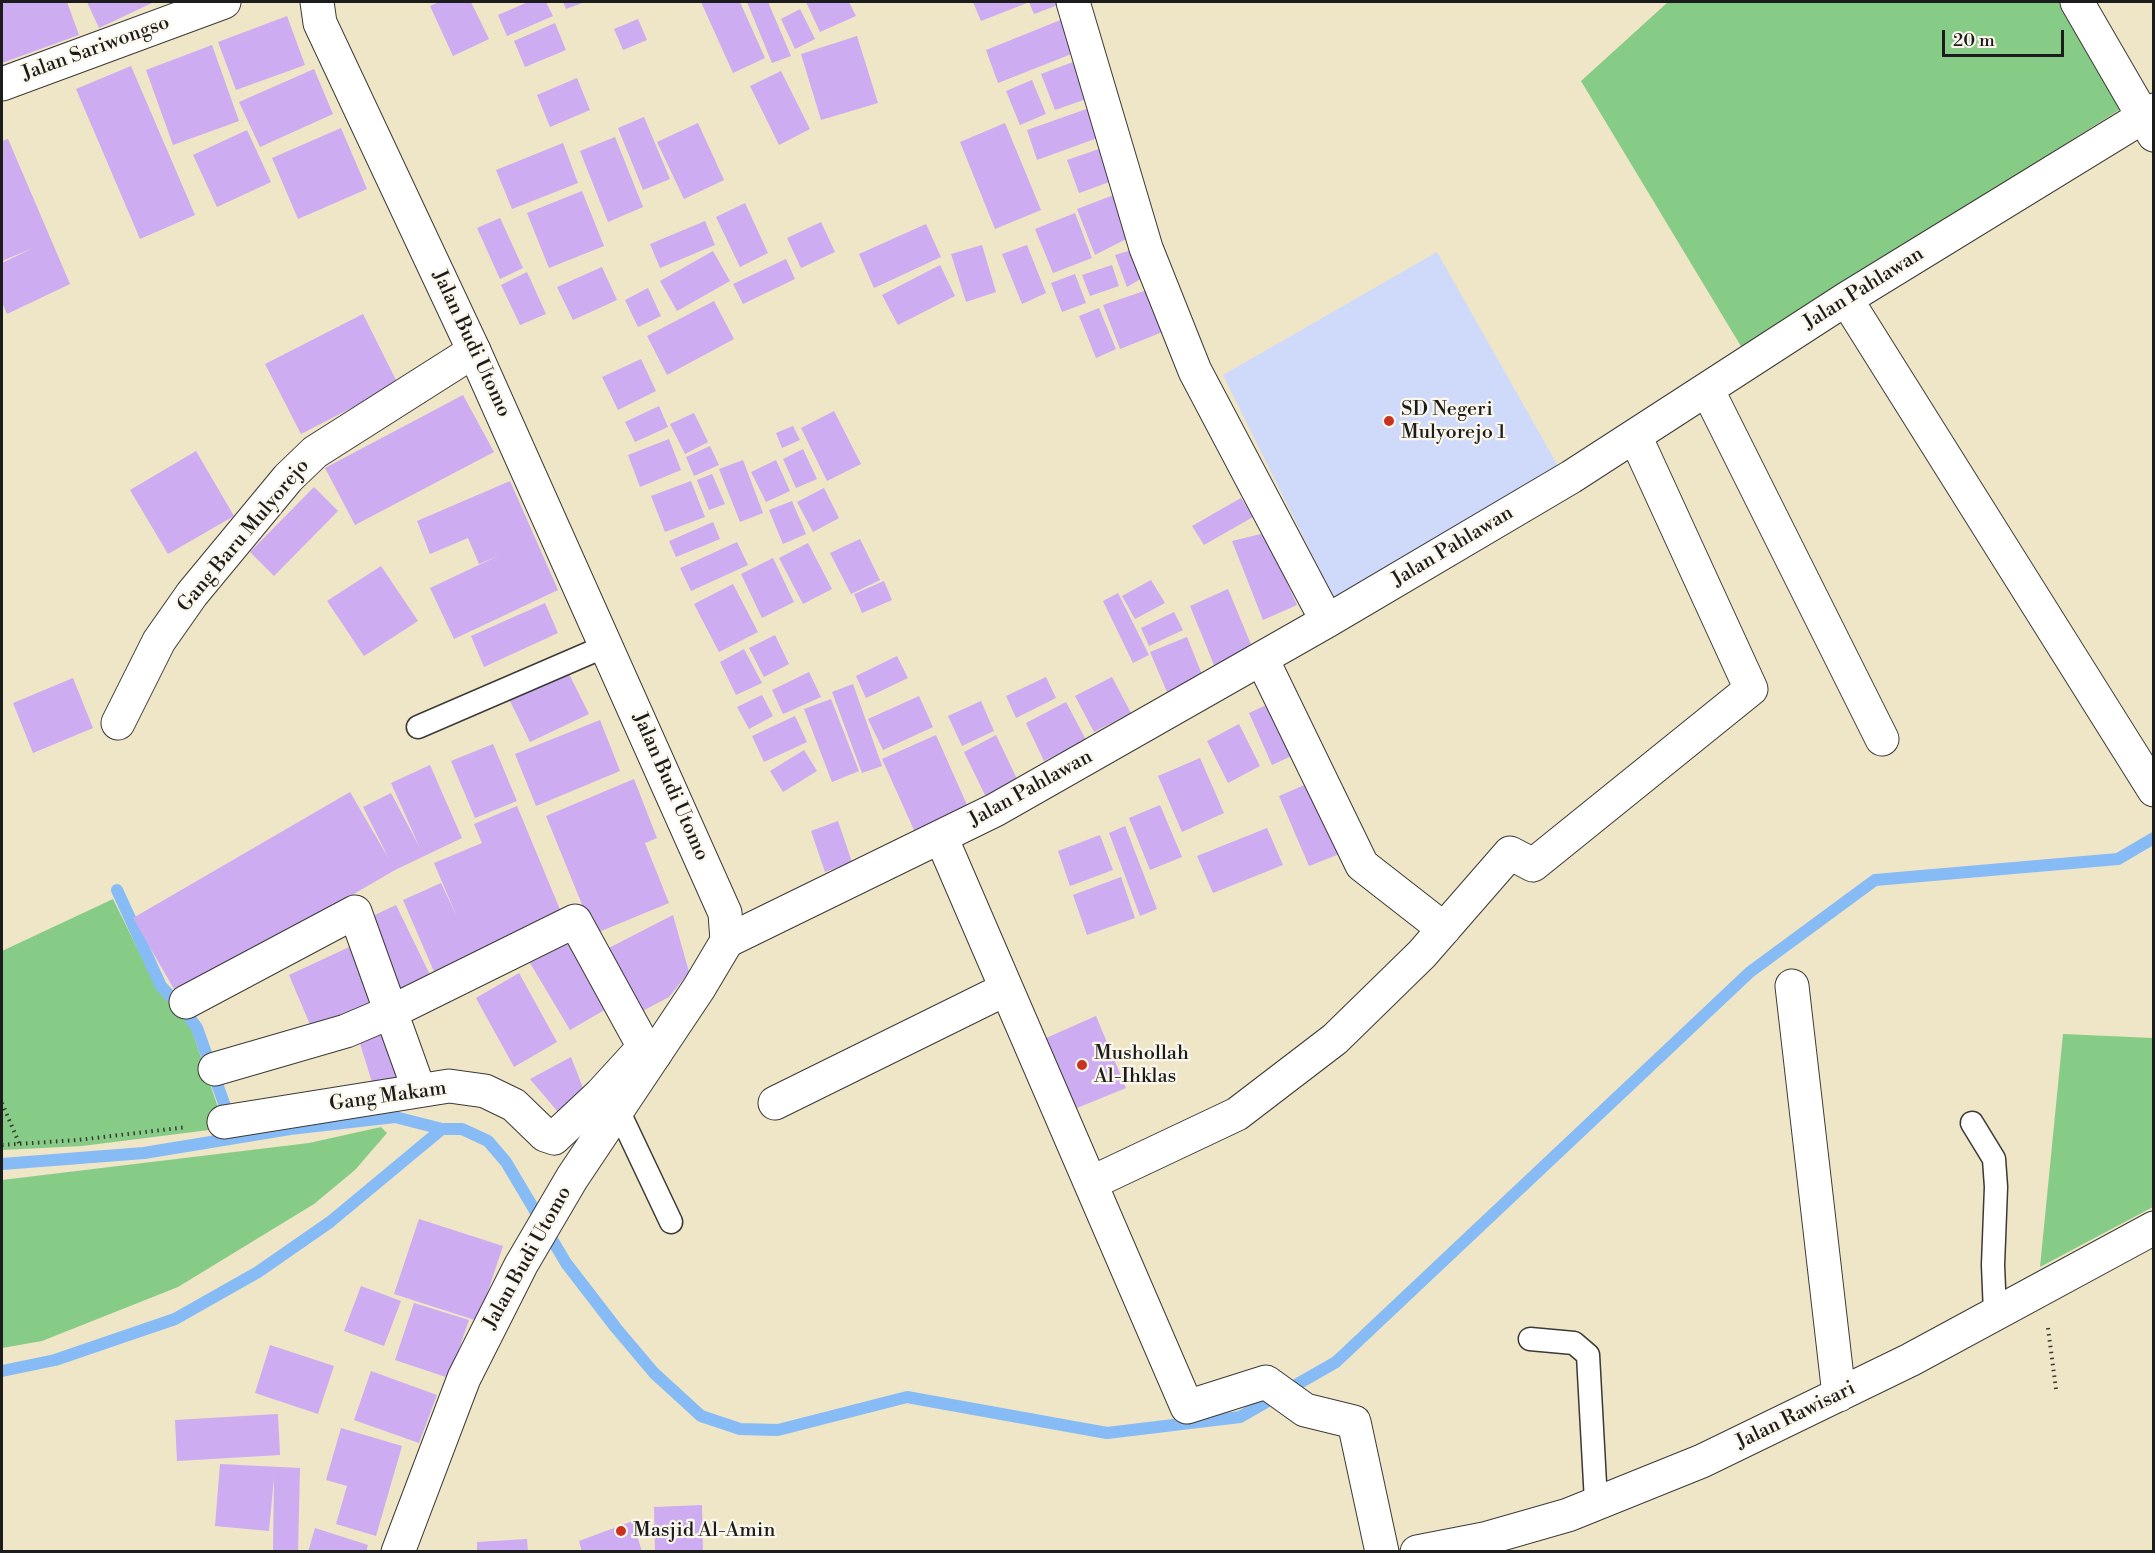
<!DOCTYPE html>
<html>
<head>
<meta charset="utf-8">
<style>
	body { margin:0 }
	#map { position:relative; width:2155px; height:1553px; overflow:hidden; background:#efe5c7; font-family:"Libre Bodoni",serif }
	canvas { display:block }
	.frame { position:absolute; inset:0; border:3px solid #1c1c1c; pointer-events:none }
	.scale { position:absolute; left:1942px; top:30px; width:122px; height:27px; box-sizing:border-box; border:3px solid #1c1c1c; border-top:0; padding-left:8px; font-size:18px; line-height:21px; white-space:nowrap; color:#1c1c1c; -webkit-text-stroke:4px #fbf7ec; paint-order:stroke }
</style>
</head>
<body>
<div id="map">
<canvas width="2155" height="1553"></canvas>
<div class="frame"></div>
<div class="scale">20 m</div>
</div>
<script>
const ctx = document.querySelector('canvas').getContext('2d');
ctx.lineJoin = 'round';
function fillPath(path, color) { ctx.fillStyle = color; ctx.fill(path, 'evenodd'); }
const poly = rows => new Path2D(rows.map(r => 'M' + r).join(''));
function strokePath(path, color, width, dash) { ctx.strokeStyle = color; ctx.lineWidth = width; ctx.lineCap = dash ? 'butt' : 'round'; ctx.setLineDash(dash || []); ctx.stroke(path); }
function write(font, color, halo, rows, align = 'center') {
  ctx.font = font + ' "Libre Bodoni",serif'; ctx.lineWidth = 4.5; ctx.setLineDash([]); ctx.textBaseline = 'middle'; ctx.strokeStyle = halo; ctx.fillStyle = color; for (const [text, x, y, turn = 0] of rows) {
    ctx.save(); ctx.translate(x, y); ctx.rotate((+turn || 0) * Math.PI / 180); ctx.textAlign = isNaN(turn) ? turn : align; if (halo) ctx.strokeText(text, 0, 0); ctx.fillText(text, 0, 0); ctx.restore();
  }
}
fillPath(poly([
	[1437,252,1558,466,1333,597,1223,375]
]), '#cfdafa');
fillPath(poly([
	[1668,2,2062,2,2120,102,2119,110,1742,348,1581,81],
	[113,899,159,992,190,1025,225,1128,82,1146,2,1150,2,951],
	[2063,1034,2153,1038,2153,1207,2040,1267],
	[381,1127,387,1133,355,1170,314,1204,178,1287,42,1341,2,1348,2,1180,309,1143]
]), '#87cc86');
strokePath(poly([
	[117,890,161,986,187,1014,197,1028,230,1120],
	[2,1164,144,1153,290,1129,395,1117,442,1129,462,1129,488,1141,506,1162,566,1263,616,1328,654,1373,701,1416,740,1429,778,1430,907,1397,1107,1433,1240,1417,1336,1362,1750,972,1875,880,2118,859,2154,838],
	[2,1371,55,1360,175,1319,258,1272,330,1222,442,1129]
]), '#86bbf5', 12);
fillPath(poly([
	[2,2,67,2,79,35,2,63],
	[87,2,154,2,99,28],
	[439,2,471,2,489,39,453,56,430,6],
	[528,2,546,2,553,16,507,36,498,15],
	[563,2,585,2,566,9],
	[701,2,740,2,765,58,733,73],
	[747,2,768,2,791,56,772,63],
	[806,2,849,2,856,16,820,32],
	[973,2,1026,2,1027,3,981,21],
	[1029,2,1066,2,1034,14],
	[800,9,815,39,795,49,781,19],
	[287,16,305,65,236,90,218,42],
	[1068,17,1079,51,998,83,986,50],
	[638,19,647,40,623,50,614,29],
	[555,23,566,50,525,67,514,41],
	[857,36,878,103,821,120,801,54],
	[212,45,239,121,173,145,146,70],
	[1081,59,1092,97,1055,110,1041,74],
	[131,66,195,215,140,239,76,89],
	[314,69,333,114,260,147,239,102],
	[781,71,810,129,779,145,750,86],
	[577,78,590,110,550,127,537,95],
	[1032,80,1046,114,1020,125,1006,91],
	[1095,106,1103,136,1037,160,1027,130],
	[644,117,670,179,643,190,618,128],
	[698,123,724,180,684,199,657,142],
	[1005,123,1041,210,995,229,960,142],
	[341,128,367,189,298,219,272,158],
	[247,130,271,182,217,207,193,155],
	[615,137,643,207,608,222,580,151],
	[8,139,70,284,7,314,2,302,2,263,33,248,2,261,2,141],
	[563,143,578,183,512,209,496,170],
	[1105,147,1115,180,1079,193,1067,160],
	[582,191,604,246,549,268,527,213],
	[1119,193,1132,236,1095,255,1077,209],
	[745,203,768,253,740,267,716,217],
	[1075,213,1092,258,1053,273,1035,229],
	[500,218,523,268,500,279,477,228],
	[705,221,715,245,660,268,650,244],
	[821,222,835,252,801,268,787,238],
	[926,224,941,257,874,288,859,254],
	[982,245,996,292,966,302,951,254],
	[1027,245,1046,293,1022,304,1002,254],
	[1135,249,1147,275,1127,287,1115,255],
	[713,251,730,281,677,311,660,281],
	[786,259,795,279,743,304,733,284],
	[940,265,955,296,898,325,882,295],
	[1112,265,1119,286,1090,296,1082,275],
	[602,267,617,300,573,320,557,287],
	[527,272,546,314,520,325,501,285],
	[1075,274,1086,303,1062,312,1051,283],
	[648,288,661,316,638,327,625,300],
	[1150,289,1165,331,1120,349,1103,305],
	[714,301,734,339,667,375,647,336],
	[1099,308,1116,349,1096,358,1079,316],
	[363,314,398,384,301,434,265,364],
	[641,359,656,391,618,410,602,377],
	[463,395,494,452,355,525,325,468],
	[659,406,668,427,635,442,625,422],
	[834,411,861,464,827,481,801,428],
	[694,413,708,442,685,454,670,424],
	[793,426,800,440,782,448,776,433],
	[669,439,681,470,640,487,628,455],
	[710,446,719,465,694,476,686,457],
	[803,449,817,479,796,488,783,459],
	[196,451,234,516,168,554,130,490],
	[743,460,763,513,740,522,719,469],
	[776,460,790,491,766,502,751,472],
	[712,474,725,504,709,510,697,480],
	[510,481,558,590,454,639,430,588,500,555,479,564,468,538,430,554,417,521],
	[691,481,705,517,665,532,651,496],
	[314,487,338,511,274,576,250,552],
	[824,488,839,518,813,532,797,502],
	[1241,498,1253,517,1204,545,1192,526],
	[792,501,806,534,783,544,769,510],
	[713,522,720,539,676,557,669,541],
	[1265,533,1297,605,1263,620,1232,541],
	[860,539,880,580,851,594,830,553],
	[737,542,748,565,691,591,680,568],
	[808,543,832,589,803,604,779,558],
	[773,558,794,602,762,618,741,574],
	[381,566,418,621,364,656,327,601],
	[1151,580,1165,603,1135,619,1122,596],
	[884,581,892,600,862,613,854,594],
	[733,584,758,632,719,652,694,604],
	[1228,589,1255,654,1216,670,1190,606],
	[1118,593,1149,655,1133,663,1103,601],
	[545,603,558,633,484,667,471,636],
	[1174,612,1183,630,1149,646,1141,628],
	[775,635,789,664,764,677,749,648],
	[1187,637,1203,677,1167,692,1150,652],
	[744,649,762,683,736,695,720,662],
	[897,656,908,678,866,698,856,676],
	[567,670,589,714,530,742,509,699],
	[809,672,821,697,783,714,772,690],
	[1046,677,1056,698,1016,718,1006,696],
	[1112,677,1131,713,1094,732,1075,696],
	[73,678,93,728,33,753,13,703],
	[853,684,882,766,862,773,832,692],
	[762,695,773,716,749,729,737,707],
	[919,696,933,727,883,750,868,719],
	[831,699,859,771,832,782,804,709],
	[1277,700,1300,752,1272,765,1249,713],
	[981,701,994,731,962,746,948,716],
	[1066,702,1086,740,1044,761,1026,723],
	[795,716,807,742,764,762,752,736],
	[600,720,620,771,536,806,515,754],
	[1239,724,1260,766,1228,783,1207,741],
	[936,735,971,814,918,839,882,759],
	[996,735,1018,781,986,797,964,752],
	[493,744,517,801,475,818,451,761],
	[804,750,817,771,783,792,770,771],
	[1200,758,1224,813,1182,832,1158,776],
	[430,765,462,838,395,870,178,996,133,918,350,792,389,859,363,807,391,793,420,848,391,783],
	[634,779,657,838,645,843,669,903,594,934,546,816],
	[1316,780,1347,851,1309,866,1279,796],
	[1160,805,1182,857,1150,870,1129,818],
	[517,806,564,919,435,974,403,900,441,883,457,917,434,863,482,843,474,824],
	[838,821,852,862,825,872,811,831],
	[1125,826,1157,909,1140,916,1109,833],
	[1267,828,1283,865,1213,893,1197,856],
	[1100,835,1113,870,1070,886,1058,851],
	[1121,877,1135,918,1087,935,1073,895],
	[396,905,434,983,396,1002,362,921],
	[673,915,689,972,669,997,635,1015,603,951],
	[576,940,613,1005,570,1030,530,963],
	[358,943,381,1007,314,1034,289,975],
	[519,973,557,1042,514,1067,476,998],
	[1096,1016,1126,1088,1067,1112,1037,1042],
	[389,1020,414,1085,376,1095,357,1034],
	[571,1057,583,1088,558,1112,530,1079],
	[419,1219,503,1246,478,1321,394,1294],
	[361,1286,401,1301,384,1346,344,1331],
	[414,1303,469,1320,449,1378,395,1360],
	[270,1345,334,1366,318,1414,255,1393],
	[371,1371,437,1395,419,1443,354,1420],
	[278,1414,280,1455,177,1461,175,1420],
	[341,1428,402,1446,376,1536,336,1524,347,1486,326,1480],
	[220,1464,300,1468,298,1552,273,1552,274,1477,269,1531,215,1526],
	[702,1505,703,1552,655,1552,654,1507],
	[633,1521,642,1552,582,1552,579,1541],
	[315,1528,368,1545,366,1552,308,1552],
	[527,1539,528,1552,477,1552,477,1542]
]), '#cdacf1');
const service = poly([
	[418,727,608,645],
	[618,1110,671,1222],
	[1972,1123,1994,1159,1996,1187,1993,1265,1995,1313],
	[1530,1339,1574,1343,1588,1355,1596,1502]
]);
const minor = poly([
	[1073,2,1146,248,1195,371,1327,621],
	[2077,2,2154,135],
	[2,84,224,2],
	[1846,299,2154,790],
	[1707,389,1882,739],
	[1262,659,1362,865,1444,929],
	[118,723,159,641,192,594,288,478,315,452,474,351],
	[941,837,1187,1407,1266,1382,1305,1410,1354,1422,1382,1552],
	[727,941,995,810,1327,621,1571,477,1846,299,2154,110],
	[1792,986,1839,1395],
	[186,1002,355,912,419,1090],
	[215,1069,346,1031,393,1011,575,921,644,1047,655,1054],
	[775,1103,1006,989],
	[224,1122,449,1086,485,1091,514,1105,545,1135,554,1138,601,1094,644,1047],
	[1091,1183,1237,1114,1335,1039,1422,954,1510,853,1533,865,1751,689,1635,436],
	[1417,1552,1484,1539,1568,1515,1702,1461,1910,1360,2154,1228]
]);
const tertiary = poly([
	[317,2,320,23,474,351,725,913,727,941,699,988,572,1178,521,1265,464,1378,398,1552]
]);
strokePath(service, '#3c3a36', 25);
strokePath(minor, '#3c3a36', 35);
strokePath(tertiary, '#3c3a36', 35);
strokePath(poly([
	[2,1103,19,1143],
	[2,1145,78,1140,187,1127],
	[2048,1328,2056,1389]
]), '#3c3a36', 4, [1.5, 4.5]);
strokePath(service, '#fff', 22);
strokePath(minor, '#fff', 33);
strokePath(tertiary, '#fff', 33);
for (const [x, y, r, color] of [
	[1389,421,6,"#c8321e"],
	[1082,1065,6,"#c8321e"],
	[621,1531,6,"#c8321e"]
]) { const dot = new Path2D(); dot.arc(x, y, r, 0, 2 * Math.PI); ctx.fillStyle = color; ctx.fill(dot); strokePath(dot, '#fbf7ec', 2); }
write('20px', '#1c1c1c', '#fbf7ec', [
	["Jalan Sariwongso",96,49,-20],
	["Jalan Pahlawan",1864,289,-32],
	["Jalan Budi Utomo",471,344,65],
	["Gang Baru Mulyorejo",244,536,-50],
	["Jalan Pahlawan",1453,547,-31],
	["Jalan Budi Utomo",670,787,66],
	["Jalan Pahlawan",1031,789,-29],
	["Gang Makam",388,1097,-8],
	["Jalan Budi Utomo",528,1258,-61],
	["Jalan Rawisari",1796,1416,-26]
]);
write('20px', '#1c1c1c', '#fbf7ec', [
	["SD Negeri",1401,410],
	["Mulyorejo 1",1401,433],
	["Mushollah",1094,1054],
	["Al-Ihklas",1094,1077],
	["Masjid Al-Amin",633,1531]
], 'left');
</script>
</body>
</html>
